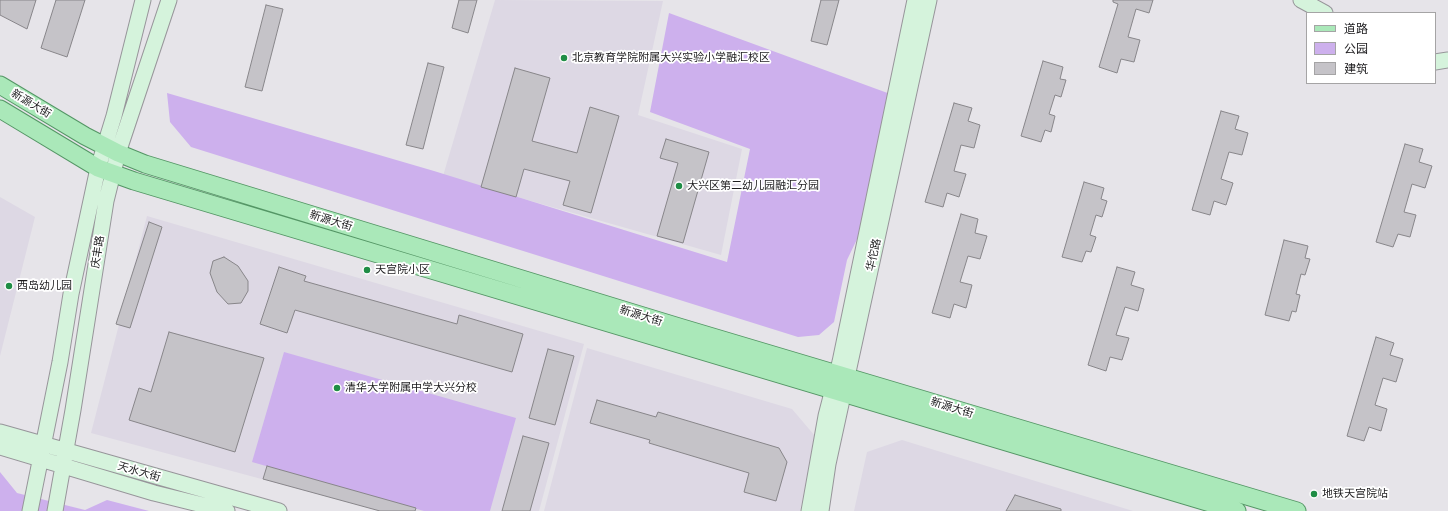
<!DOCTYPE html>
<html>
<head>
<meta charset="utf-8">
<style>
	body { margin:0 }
	#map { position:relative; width:1448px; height:511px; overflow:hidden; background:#e6e4e9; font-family:Manrope,"Noto Sans SC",sans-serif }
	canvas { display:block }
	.legend { position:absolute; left:1306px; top:12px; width:130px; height:72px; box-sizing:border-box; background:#fff; border:1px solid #a5a4a5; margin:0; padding:5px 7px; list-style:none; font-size:12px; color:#1d1c1e }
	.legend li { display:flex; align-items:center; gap:8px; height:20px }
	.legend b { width:20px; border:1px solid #a5a4a5 }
</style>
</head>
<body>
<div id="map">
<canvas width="1448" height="511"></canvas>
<ul class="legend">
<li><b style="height:5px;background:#aae8b9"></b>道路</li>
<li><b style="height:11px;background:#cdb0ed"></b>公园</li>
<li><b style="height:11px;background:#c5c3c8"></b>建筑</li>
</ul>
</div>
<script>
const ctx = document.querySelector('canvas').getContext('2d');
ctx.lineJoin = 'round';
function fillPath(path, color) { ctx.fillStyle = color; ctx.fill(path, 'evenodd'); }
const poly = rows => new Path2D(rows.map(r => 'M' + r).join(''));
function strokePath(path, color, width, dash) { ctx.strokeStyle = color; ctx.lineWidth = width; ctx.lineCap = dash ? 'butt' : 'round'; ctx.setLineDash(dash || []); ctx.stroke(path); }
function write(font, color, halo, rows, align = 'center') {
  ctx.font = font + ' Manrope,"Noto Sans SC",sans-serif'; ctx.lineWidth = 3.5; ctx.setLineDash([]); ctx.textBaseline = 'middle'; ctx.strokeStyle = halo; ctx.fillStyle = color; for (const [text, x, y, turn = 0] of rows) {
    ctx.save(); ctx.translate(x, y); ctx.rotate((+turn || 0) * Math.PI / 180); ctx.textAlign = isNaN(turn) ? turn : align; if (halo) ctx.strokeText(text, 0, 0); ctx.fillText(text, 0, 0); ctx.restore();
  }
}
fillPath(poly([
	[495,0,663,1,638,115,742,149,721,255,443,176],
	[0,197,35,217,0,356],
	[147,216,584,344,539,511,380,511,91,433],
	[587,348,792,409,815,436,800,511,544,511],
	[902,440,1133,511,854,511,867,452]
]), '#ddd8e4');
fillPath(poly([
	[669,13,893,95,871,210,847,260,834,322,819,335,798,337,191,147,170,122,167,93,434,171,727,262,750,149,650,112],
	[284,352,516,418,490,511,424,511,252,462],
	[0,472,17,493,85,510,107,500,149,511,0,511]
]), '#cdb0ed');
const building = poly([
	[0,0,36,0,27,29,0,15,0,0],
	[56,0,85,0,67,57,41,48,56,0],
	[459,0,477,0,468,33,452,28,459,0],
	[821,0,839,0,827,45,811,41,821,0],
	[1113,0,1153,0,1149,13,1136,9,1128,37,1140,40,1134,62,1121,59,1117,73,1099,67,1118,4,1113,2,1113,0],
	[266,5,283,9,262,91,245,87,266,5],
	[1043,61,1063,67,1060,79,1066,80,1061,97,1055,95,1049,114,1055,116,1051,132,1045,130,1041,142,1021,136,1043,61],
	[428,63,444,67,423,149,406,145,428,63],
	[515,68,550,78,532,141,577,153,590,107,619,116,591,213,563,205,570,181,524,169,516,197,481,187,515,68],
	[954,103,972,108,968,121,980,125,974,148,961,145,954,171,966,174,959,197,947,193,943,207,925,202,954,103],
	[1221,111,1239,116,1235,129,1248,133,1242,155,1229,152,1221,179,1233,183,1226,205,1214,201,1210,215,1192,210,1221,111],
	[666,139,709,152,683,243,657,236,678,163,660,158,666,139],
	[1405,144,1423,149,1419,162,1432,166,1425,188,1412,184,1404,212,1416,215,1410,237,1398,234,1393,247,1376,242,1405,144],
	[1084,182,1104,188,1101,199,1107,201,1102,217,1096,215,1090,235,1096,237,1091,252,1086,251,1082,262,1062,257,1084,182],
	[961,214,978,219,975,233,987,236,980,259,968,256,960,282,972,285,966,308,954,304,950,318,932,313,961,214],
	[149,222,162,227,130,328,116,324,149,222],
	[1284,240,1308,246,1305,258,1310,259,1305,275,1301,274,1296,294,1300,295,1296,312,1292,311,1289,321,1265,315,1284,240],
	[224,257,238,266,248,281,248,291,241,303,228,304,217,292,210,273,213,261,224,257],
	[279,267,306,276,304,281,457,324,459,315,523,334,512,372,295,310,287,333,260,324,279,267],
	[1117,267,1135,272,1131,285,1144,289,1138,311,1125,307,1116,335,1129,338,1122,360,1110,357,1106,371,1088,365,1117,267],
	[169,332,264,358,235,452,129,420,139,388,151,392,169,332],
	[1376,337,1394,343,1390,355,1403,359,1396,382,1383,378,1375,405,1387,409,1381,431,1369,427,1364,441,1347,436,1376,337],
	[548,349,574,356,555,425,529,418,548,349],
	[597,400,656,417,658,412,779,448,787,462,776,501,744,492,749,473,649,443,650,440,590,423,597,400],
	[523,436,549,443,530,511,502,511,523,436],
	[267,466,416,508,415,511,380,511,263,479,267,466],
	[1015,495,1061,509,1061,511,1006,511,1015,495]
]);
fillPath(building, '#c5c3c8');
strokePath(building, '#88868a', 1);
const secondary = poly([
	[1301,0,1325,13],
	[1435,62,1448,60],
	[0,432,279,511],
	[0,447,154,493,227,511],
	[30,511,60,362,71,294,98,168,114,116,143,0],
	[55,511,73,410,106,201,118,153,169,0],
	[809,511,826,416,840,362,915,0],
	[821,511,828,464,929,0]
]);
const primary = poly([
	[0,85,85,136,118,153,145,164,679,327,1297,511],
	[0,109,98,168,134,181,1237,511]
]);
strokePath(secondary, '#97959a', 17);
strokePath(primary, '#549665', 19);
strokePath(secondary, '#d5f3dc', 15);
strokePath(primary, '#aae8b9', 17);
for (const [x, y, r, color] of [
	[564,58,4,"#1f8d45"],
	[679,186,4,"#1f8d45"],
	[367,270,4,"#1f8d45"],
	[9,286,4,"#1f8d45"],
	[337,388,4,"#1f8d45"],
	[1314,494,4,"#1f8d45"]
]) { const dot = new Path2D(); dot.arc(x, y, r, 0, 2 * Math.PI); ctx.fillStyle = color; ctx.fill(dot); strokePath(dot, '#fff', 1.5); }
write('11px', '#1d1c1e', '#fff', [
	["北京教育学院附属大兴实验小学融汇校区",572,58],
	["大兴区第二幼儿园融汇分园",687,186],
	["天宫院小区",375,270],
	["西岛幼儿园",17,286],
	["清华大学附属中学大兴分校",345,388],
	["地铁天宫院站",1322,494]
], 'left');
write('11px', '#1d1c1e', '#fff', [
	["新源大街",31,104,31],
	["新源大街",331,221,17],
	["庆丰路",98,252,-81],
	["华佗路",874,255,-78],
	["新源大街",641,316,17],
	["新源大街",952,408,17],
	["天水大街",139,472,16]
]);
</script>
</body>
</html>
